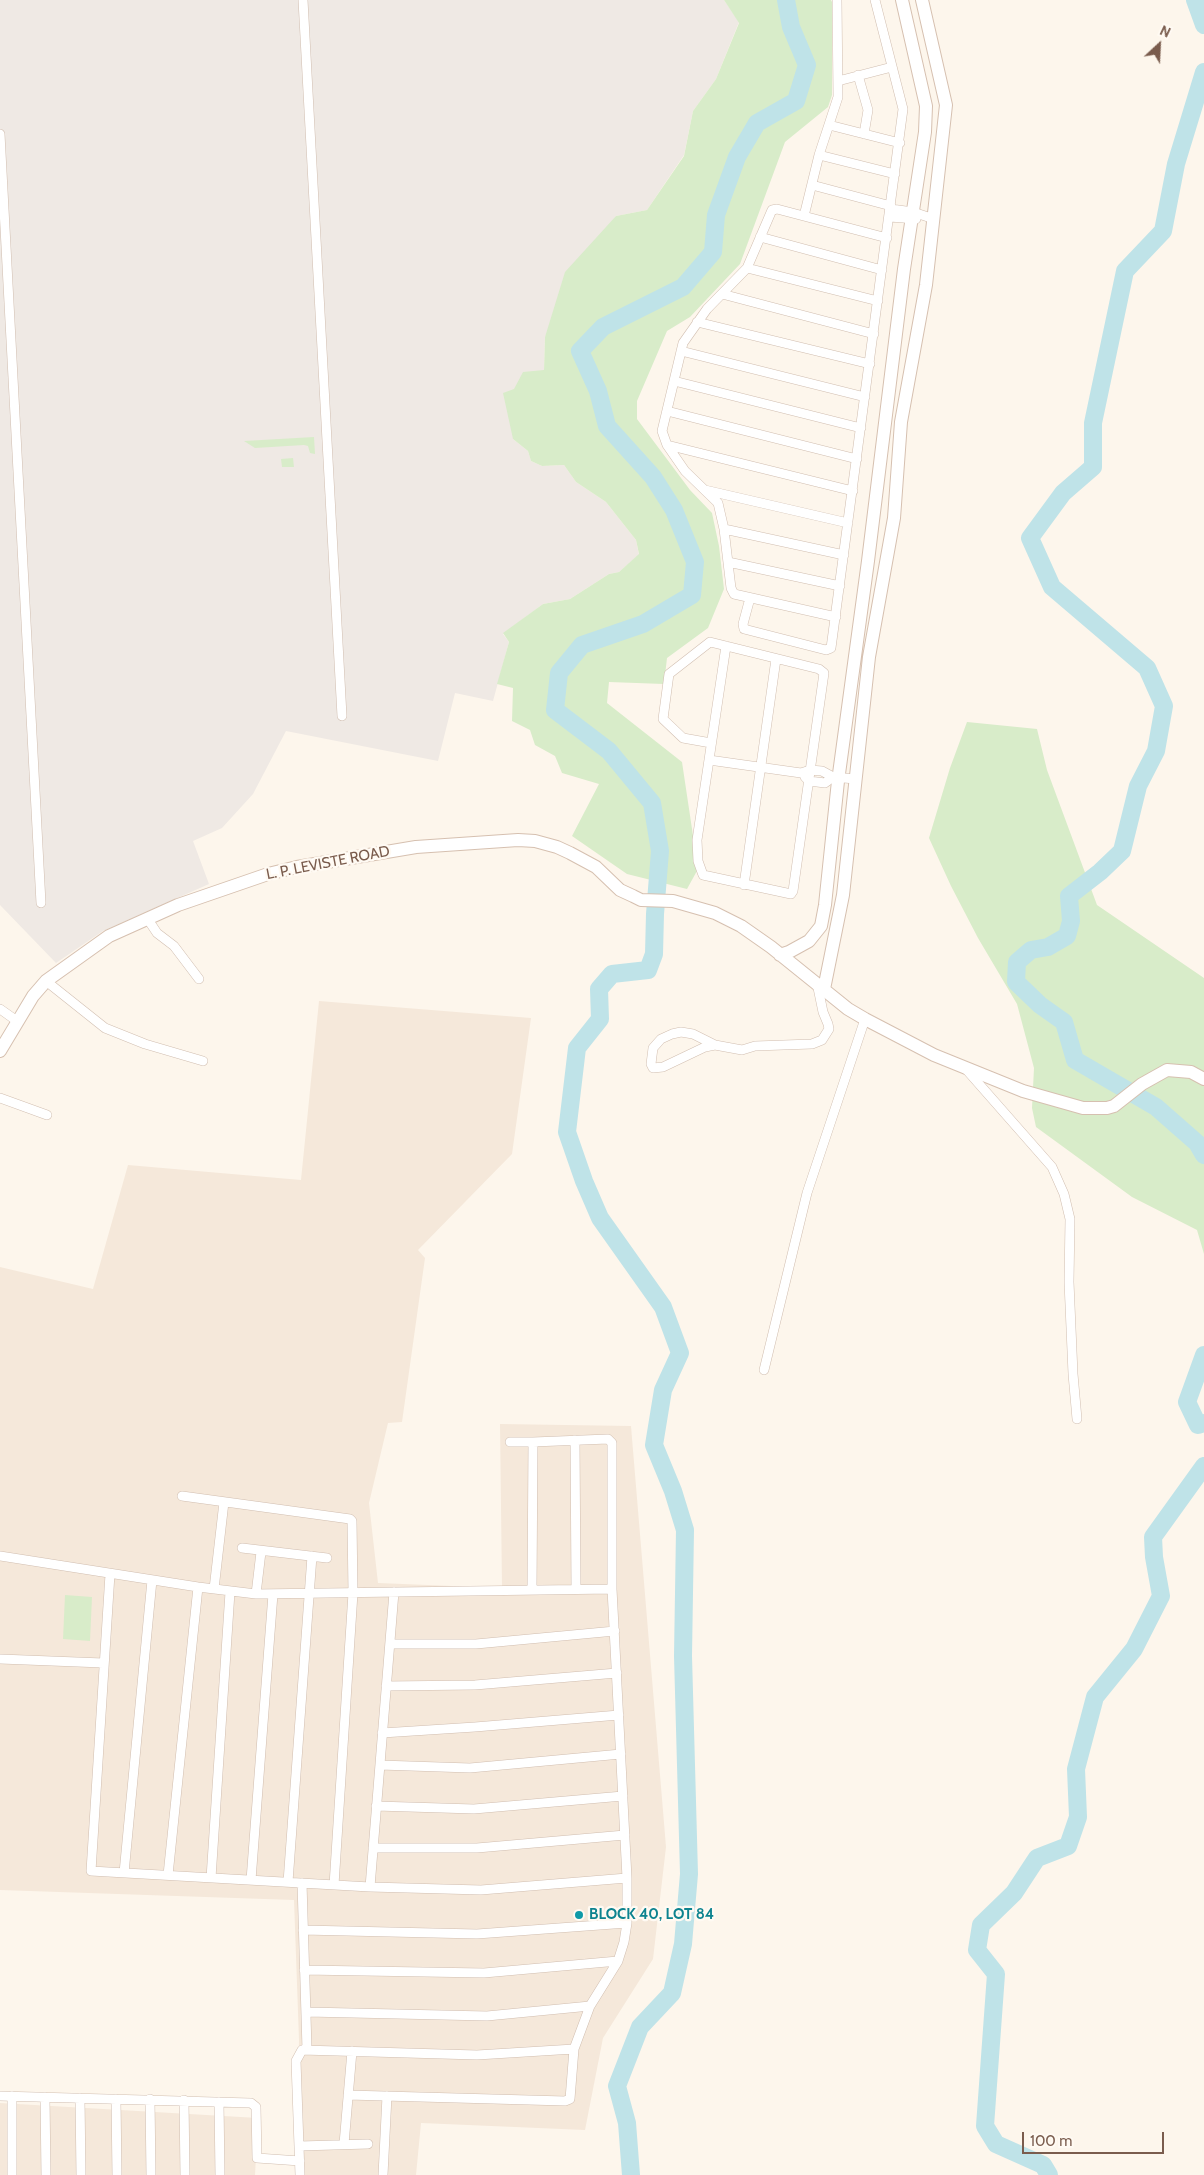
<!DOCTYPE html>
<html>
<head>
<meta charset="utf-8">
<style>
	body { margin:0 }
	#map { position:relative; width:1204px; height:2175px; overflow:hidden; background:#fdf6ec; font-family:Cabin,sans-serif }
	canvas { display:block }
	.north { position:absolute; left:1134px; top:20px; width:50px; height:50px; -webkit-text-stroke:4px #fffaf3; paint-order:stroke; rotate:25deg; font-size:14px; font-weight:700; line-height:20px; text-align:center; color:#7a5c4d }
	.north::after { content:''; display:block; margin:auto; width:18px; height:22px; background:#7a5c4d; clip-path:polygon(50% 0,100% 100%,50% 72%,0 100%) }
	.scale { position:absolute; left:1022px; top:2132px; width:142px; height:22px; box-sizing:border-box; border:2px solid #7a5c4d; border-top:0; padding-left:6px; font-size:15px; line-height:18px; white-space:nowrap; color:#7a5c4d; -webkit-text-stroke:4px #fffaf3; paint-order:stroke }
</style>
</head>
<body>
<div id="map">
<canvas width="1204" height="2175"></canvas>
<div class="north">N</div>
<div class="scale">100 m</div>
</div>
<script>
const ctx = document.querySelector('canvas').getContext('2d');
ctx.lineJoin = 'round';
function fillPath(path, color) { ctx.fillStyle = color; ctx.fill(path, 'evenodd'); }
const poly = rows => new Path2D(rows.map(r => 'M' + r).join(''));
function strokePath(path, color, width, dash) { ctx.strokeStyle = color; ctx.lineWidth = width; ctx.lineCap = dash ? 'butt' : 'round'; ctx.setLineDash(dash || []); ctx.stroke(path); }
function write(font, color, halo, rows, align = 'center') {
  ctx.font = font + ' Cabin,sans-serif'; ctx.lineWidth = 4.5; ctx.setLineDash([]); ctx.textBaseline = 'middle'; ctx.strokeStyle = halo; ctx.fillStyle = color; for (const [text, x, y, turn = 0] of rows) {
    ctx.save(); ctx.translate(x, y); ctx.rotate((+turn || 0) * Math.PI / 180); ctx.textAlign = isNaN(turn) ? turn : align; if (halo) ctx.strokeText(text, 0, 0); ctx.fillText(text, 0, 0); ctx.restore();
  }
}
fillPath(poly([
	[319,1001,531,1018,512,1154,418,1250,425,1258,402,1422,388,1423,369,1503,378,1583,502,1588,500,1424,631,1426,666,1847,653,1959,603,2038,585,2130,421,2123,416,2175,296,2175,299,2040,294,1900,0,1890,0,1267,93,1289,128,1165,301,1180],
	[0,2103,258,2118,255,2175,0,2175]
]), '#f5e8da');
fillPath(poly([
	[0,0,724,0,739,22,716,79,693,111,684,155,647,210,616,216,545,337,544,370,513,439,528,451,531,461,542,466,564,465,576,482,606,502,636,540,639,555,619,572,609,574,570,599,543,604,503,634,509,642,493,701,455,693,438,761,286,731,253,794,222,828,193,841,209,884,103,931,56,963,0,905]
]), '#efe9e4');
fillPath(poly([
	[724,0,831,0,832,2,832,95,828,107,785,142,740,264,690,317,667,331,637,401,637,419,690,490,712,513,719,546,724,589,708,628,667,658,664,684,609,682,607,703,682,762,698,869,687,889,627,874,572,836,599,784,562,773,555,756,535,745,530,730,512,721,513,688,497,684,509,642,503,633,543,604,570,599,609,574,619,572,639,554,636,540,606,502,576,482,564,465,542,466,531,461,528,451,513,439,503,393,514,389,523,372,544,370,545,337,565,272,616,216,647,210,684,156,693,111,716,79,739,23],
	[314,437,315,454,310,453,308,446,304,445,255,448,244,441],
	[293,458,294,467,282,467,281,459],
	[967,722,1037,729,1047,770,1097,905,1204,978,1204,1254,1197,1230,1132,1197,1036,1127,1032,1108,1034,1068,1017,1004,978,938,951,886,929,838,950,768],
	[65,1595,92,1597,90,1641,63,1639]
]), '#d8ecc9');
strokePath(poly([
	[1195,0,1204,25],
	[1204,72,1176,164,1163,231,1125,271,1093,423,1093,467,1063,493,1030,538,1052,587,1147,668,1164,706,1156,751,1138,786,1122,851,1100,872,1069,896,1071,921,1067,936,1048,947,1031,950,1017,962,1016,982,1040,1005,1064,1022,1075,1060,1156,1107,1197,1143,1204,1155],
	[1204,1355,1187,1402,1198,1425,1204,1423],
	[631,2175,627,2123,617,2086,640,2027,672,1993,683,1944,689,1874,683,1656,685,1530,673,1491,654,1445,663,1390,680,1353,663,1307,600,1218,584,1181,567,1132,577,1048,600,1019,599,989,612,974,648,970,654,954,655,914,660,851,652,803,609,751,555,710,559,673,582,645,643,624,692,595,695,562,674,510,653,477,607,426,598,391,580,351,603,327,683,287,713,252,716,215,737,157,757,123,796,101,807,65,791,27,786,0],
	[1049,2175,1043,2165,996,2144,985,2126,996,1974,977,1950,981,1925,1014,1893,1037,1858,1068,1846,1078,1817,1076,1769,1095,1697,1134,1649,1161,1596,1154,1557,1153,1537,1204,1466]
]), '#bfe3e8', 18);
const street = poly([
	[303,0,342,716],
	[858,75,868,110,864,134],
	[838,81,892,67],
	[829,125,900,143],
	[0,134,41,903],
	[819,155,895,174],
	[812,185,891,206],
	[891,209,913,212,934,219],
	[804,216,819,155,838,97,837,0],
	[890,217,916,219],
	[760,237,882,270],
	[747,268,878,301],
	[722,294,874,334],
	[697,322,870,364],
	[681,351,865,397],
	[674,381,861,428],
	[667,411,857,459],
	[667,445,853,491],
	[705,490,848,523],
	[724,529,844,555],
	[728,562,840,586],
	[750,598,743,624,744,629,826,650,831,648,903,109,875,0],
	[836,617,734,594,731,588,724,529,718,503,685,471,667,445,662,431,683,343,707,309,747,268,772,210,777,209,887,238],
	[711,743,683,738,663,719,669,674,710,642,819,669,824,673,793,891,791,894,703,875,698,861,697,840,726,646],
	[709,760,801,773,810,770,822,771,833,777,855,779],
	[805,777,809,781,825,783,833,777],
	[744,885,776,659],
	[147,918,157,933,174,946,199,979],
	[46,981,105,1028,145,1044,203,1061],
	[0,1009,17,1021],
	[715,1045,693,1034,681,1032,672,1034,661,1039,653,1048,651,1064,653,1068,663,1067,705,1047,715,1045,742,1050,755,1046,812,1044,822,1040,829,1029,828,1024,823,1012,817,983],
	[965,1068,1052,1167,1064,1194,1070,1219,1069,1282,1073,1374,1077,1419],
	[0,1098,47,1115],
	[764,1370,807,1193,865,1019],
	[575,1440,576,1589],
	[510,1442,533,1442],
	[182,1496,350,1519,352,1521,353,1593,334,1885],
	[242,1548,327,1558],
	[0,1556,198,1587,256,1594,612,1589,627,1878],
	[110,1574,91,1871,370,1887,481,1890,627,1878,627,1923,624,1942,618,1961,590,2006,574,2049,570,2099,565,2101,348,2095],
	[214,1589,224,1502],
	[532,1590,533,1442,608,1439,612,1443,612,1589],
	[256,1594,261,1552],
	[390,1644,476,1644,615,1631],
	[0,1659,103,1663],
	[386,1686,475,1685,617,1673],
	[382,1733,475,1727,619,1715],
	[380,1765,470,1768,621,1754],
	[376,1806,474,1809,623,1796],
	[373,1848,477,1848,625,1835],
	[124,1873,152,1580],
	[168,1875,198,1587],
	[211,1878,230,1592],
	[251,1880,273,1594],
	[288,1882,312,1556],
	[302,1883,307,2049],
	[370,1887,394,1592],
	[303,1930,477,1934,627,1923],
	[304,1970,484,1973,618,1961],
	[307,2012,487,2016,590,2006],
	[0,2096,251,2103,256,2107,257,2158,300,2161],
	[45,2097,46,2175],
	[80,2098,81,2175],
	[116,2099,117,2175],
	[150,2099,151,2175],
	[184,2100,185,2175],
	[219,2102,220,2175],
	[344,2144,352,2051],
	[300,2146,368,2144],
	[12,2175,12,2096],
	[300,2175,296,2061,302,2050,477,2055,574,2049],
	[383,2175,387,2096]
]);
const secondary = poly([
	[780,955,789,952,809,941,821,926,825,905,838,781,868,561,904,269,925,132,926,106,902,0],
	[824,989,843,895,869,657,894,518,901,422,926,285,946,105,922,0],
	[0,1051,33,996,46,981,109,936,178,905,268,874,297,867,416,847,518,840,535,841,557,847,570,853,596,867,620,890,633,896,641,900,673,901,715,913,741,926,771,947,848,1009,865,1019,934,1055,1023,1091,1083,1108,1107,1108,1114,1106,1142,1084,1167,1070,1191,1072,1204,1079]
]);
strokePath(street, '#d1beb0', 10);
strokePath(secondary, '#d6c0b0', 14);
strokePath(street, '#fff', 9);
strokePath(secondary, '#fff', 12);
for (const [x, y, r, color] of [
	[579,1915,5,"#0f9aa8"]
]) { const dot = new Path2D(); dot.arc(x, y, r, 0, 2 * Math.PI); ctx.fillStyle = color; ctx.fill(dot); strokePath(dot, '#fffaf3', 2); }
write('15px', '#7a5c4d', '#fffaf3', [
	["L. P. LEVISTE ROAD",328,863,-11]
]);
write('bold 15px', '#0d838f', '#fffaf3', [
	["BLOCK 40, LOT 84",589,1915]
], 'left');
</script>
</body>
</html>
